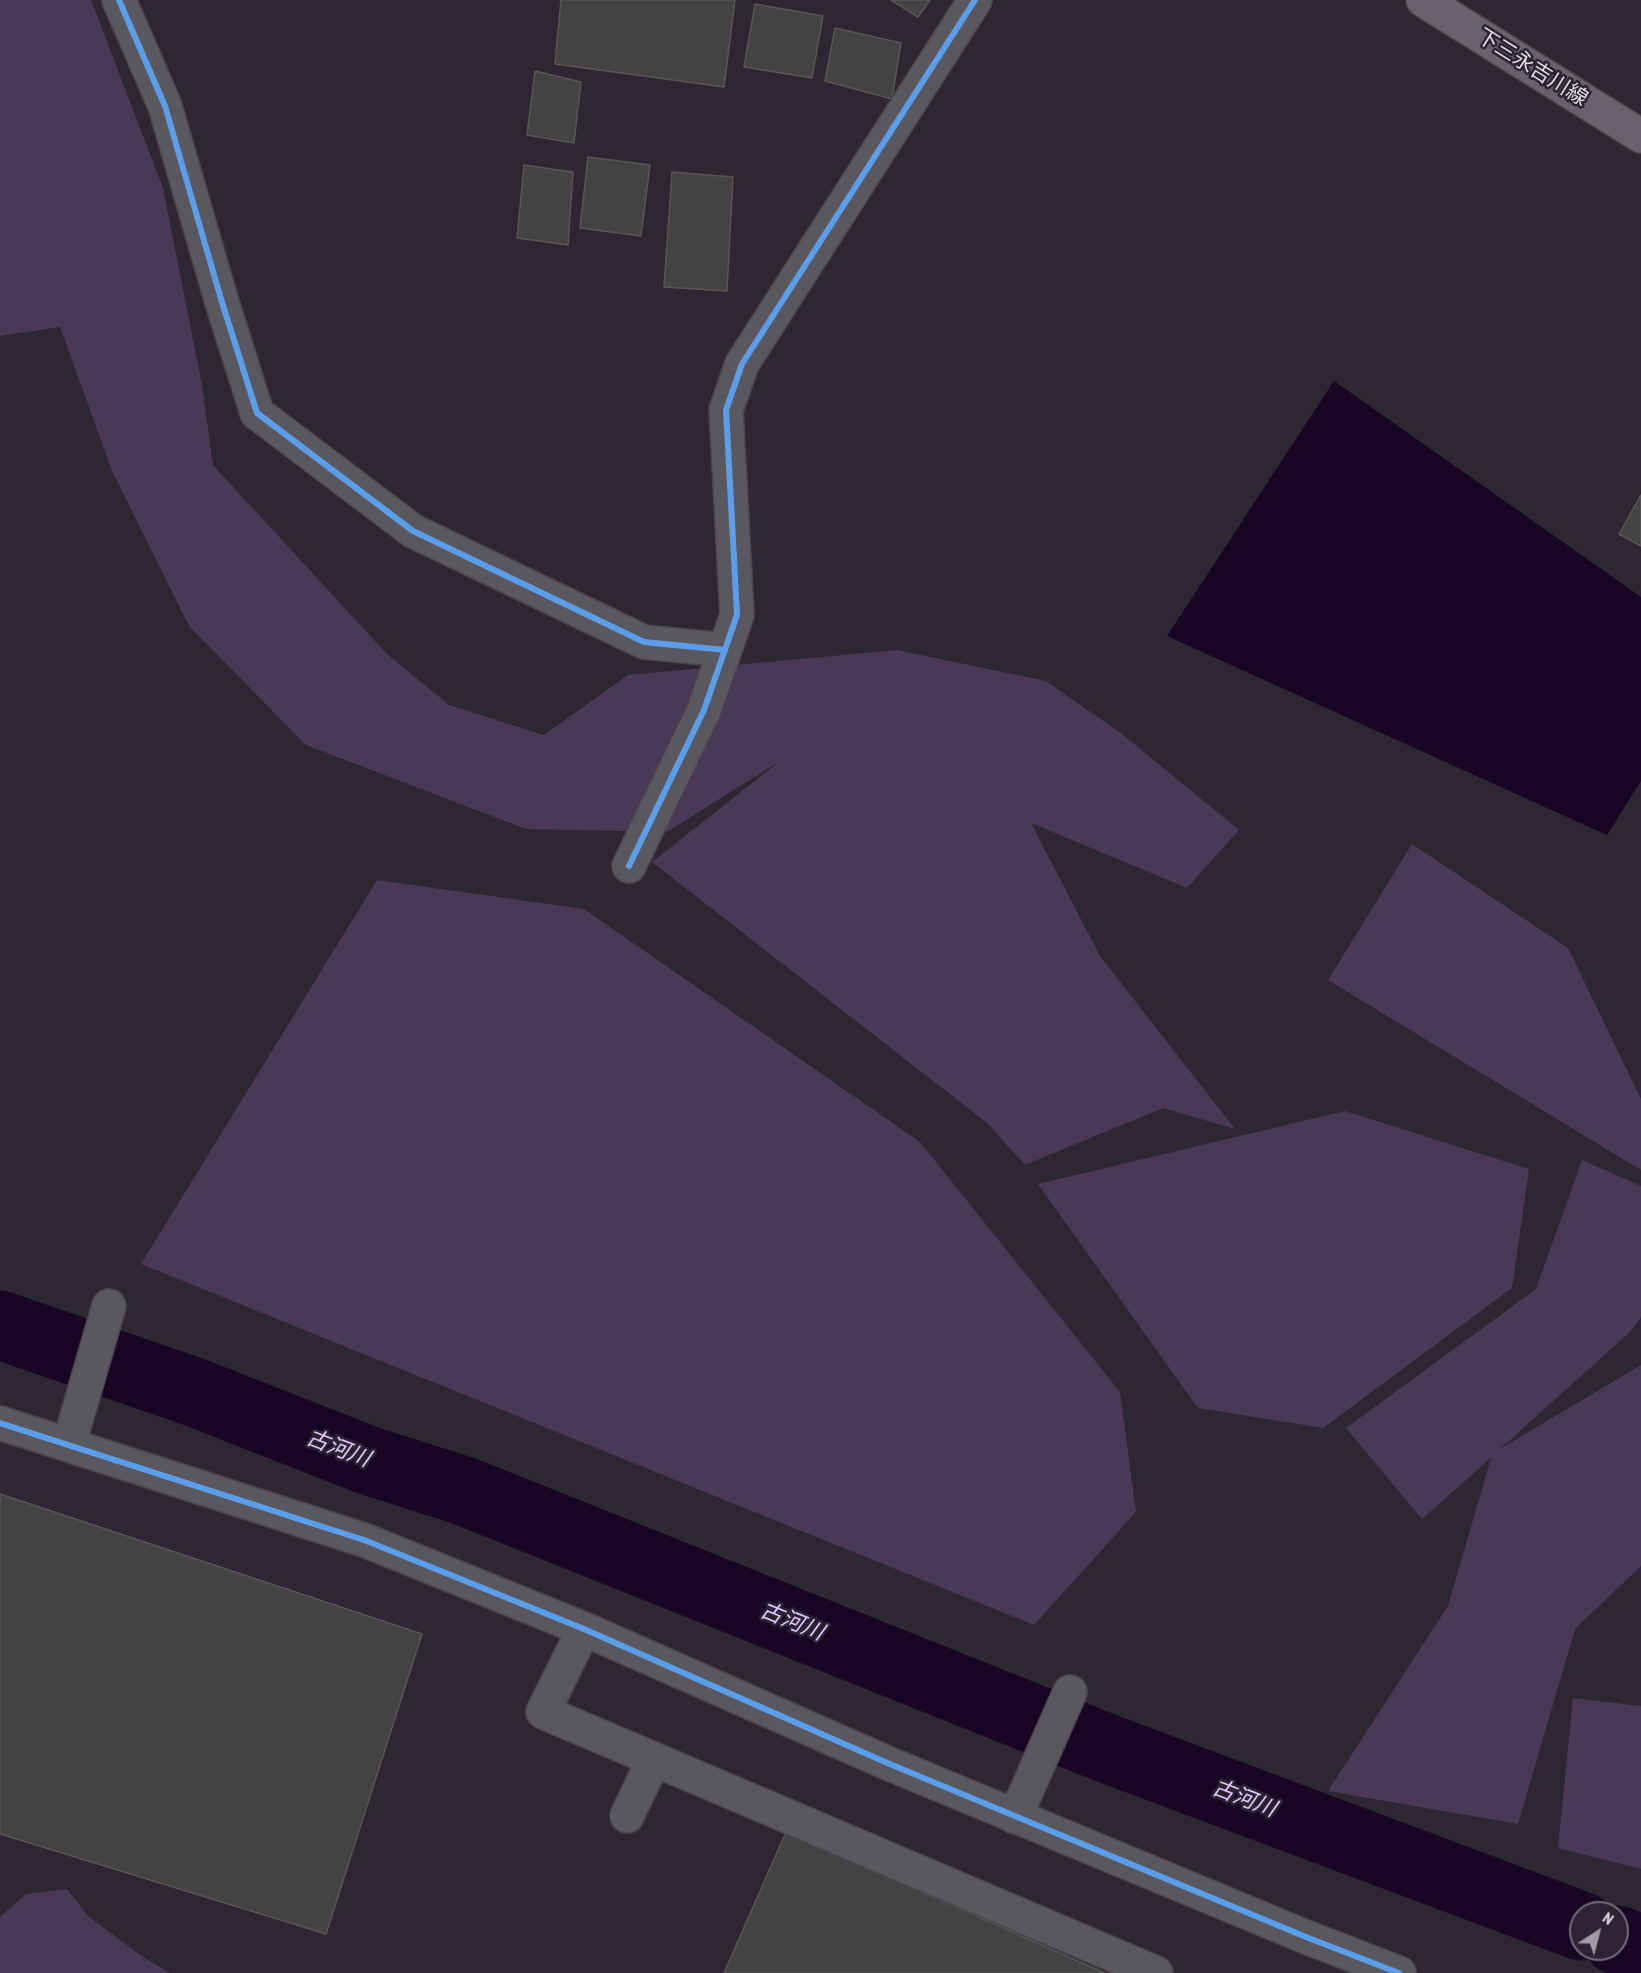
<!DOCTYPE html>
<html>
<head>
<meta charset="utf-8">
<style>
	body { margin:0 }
	#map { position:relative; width:1641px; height:1973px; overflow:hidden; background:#2c2730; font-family:"PT Sans Narrow",sans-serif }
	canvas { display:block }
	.north { position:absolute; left:1569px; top:1901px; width:60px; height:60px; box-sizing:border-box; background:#2d2334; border:2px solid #756c7b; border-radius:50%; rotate:36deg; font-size:16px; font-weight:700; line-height:24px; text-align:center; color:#e0dae5 }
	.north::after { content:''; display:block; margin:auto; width:21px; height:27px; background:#a19ba6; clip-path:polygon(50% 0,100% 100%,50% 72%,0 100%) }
</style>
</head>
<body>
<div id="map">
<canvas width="1641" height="1973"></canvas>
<div class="north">N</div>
</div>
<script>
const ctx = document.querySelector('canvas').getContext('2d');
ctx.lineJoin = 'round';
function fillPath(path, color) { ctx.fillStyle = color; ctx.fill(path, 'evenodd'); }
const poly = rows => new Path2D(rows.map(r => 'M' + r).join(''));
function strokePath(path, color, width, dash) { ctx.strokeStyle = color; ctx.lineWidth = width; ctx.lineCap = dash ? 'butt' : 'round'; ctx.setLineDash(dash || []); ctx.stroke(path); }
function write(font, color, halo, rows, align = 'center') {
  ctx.font = font + ' "PT Sans Narrow","Noto Sans JP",sans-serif'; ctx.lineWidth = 5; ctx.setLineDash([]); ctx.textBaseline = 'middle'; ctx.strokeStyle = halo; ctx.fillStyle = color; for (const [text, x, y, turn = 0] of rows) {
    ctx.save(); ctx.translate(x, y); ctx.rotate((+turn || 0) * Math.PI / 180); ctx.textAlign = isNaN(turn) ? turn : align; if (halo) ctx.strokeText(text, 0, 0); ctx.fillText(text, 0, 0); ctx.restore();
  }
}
fillPath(poly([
	[0,0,91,0,163,188,202,385,213,465,387,654,449,705,544,735,628,675,897,650,1046,681,1122,734,1239,830,1187,888,1031,823,1100,956,1235,1129,1163,1108,1025,1165,987,1123,652,862,780,761,667,832,526,829,306,745,189,626,112,471,60,327,0,336],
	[1412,844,1568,948,1641,1099,1641,1170,1328,980],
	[377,880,584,909,920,1142,1120,1392,1136,1512,1034,1625,141,1264],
	[1345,1111,1529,1169,1512,1288,1323,1428,1198,1408,1038,1184],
	[1582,1160,1641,1186,1641,1317,1629,1333,1500,1449,1641,1365,1641,1566,1575,1629,1518,1824,1328,1791,1448,1606,1491,1458,1422,1519,1346,1428,1536,1289],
	[1573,1698,1641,1706,1641,1869,1558,1848],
	[67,1889,88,1916,143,1957,170,1973,0,1973,0,1917,26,1894]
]), '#4a3857');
fillPath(poly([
	[1334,381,1641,597,1641,781,1607,835,1167,636]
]), '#190524');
strokePath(poly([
	[0,1325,194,1392,367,1460,464,1491,1106,1748,1581,1926],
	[1617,1940,1641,1949]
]), '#190524', 69);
const building = poly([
	[561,0,735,0,724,87,555,64,561,0],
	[891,0,930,0,918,17,891,0],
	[755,4,823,16,812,78,744,67,755,4],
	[835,28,901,43,892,99,825,81,835,28],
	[535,71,581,82,574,143,527,135,535,71],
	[588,157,650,165,641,236,580,228,588,157],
	[524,165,573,172,568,245,517,238,524,165],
	[672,172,733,177,727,291,664,287,672,172],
	[1641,495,1641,546,1619,534,1641,495],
	[0,1494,422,1634,326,1934,0,1834,0,1494],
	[786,1832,1105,1973,724,1973,786,1832]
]);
fillPath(building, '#454244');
strokePath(building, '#585655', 1.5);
const minor = poly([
	[119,0,165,106,221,299,257,413,413,531,644,642,725,650],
	[629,866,704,710,737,615,726,410,742,364,975,0],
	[0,1423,364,1540,584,1629,885,1762,1306,1937,1399,1973],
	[69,1444,109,1306],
	[584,1629,543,1712,1156,1973],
	[627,1816,654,1759],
	[1015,1817,1070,1692]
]);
const major = poly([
	[1423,0,1641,136]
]);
strokePath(minor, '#49454d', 36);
strokePath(major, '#49454d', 36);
strokePath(minor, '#5b575e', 33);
strokePath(major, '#67616b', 33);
strokePath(poly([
	[119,0,165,106,221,299,257,413,413,531,644,642,725,650],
	[629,866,704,710,737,615,726,410,742,364,975,0],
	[0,1423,364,1540,584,1629,885,1762,1306,1937,1399,1973]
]), '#5a9eea', 6);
write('21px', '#e0dae5', '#2d2334', [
	["下三永吉川線",1532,68,32]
]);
write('italic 22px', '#e5c6fc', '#2d2334', [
	["古河川",338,1449,21],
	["古河川",792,1622,22],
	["古河川",1244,1799,21]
]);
</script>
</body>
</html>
